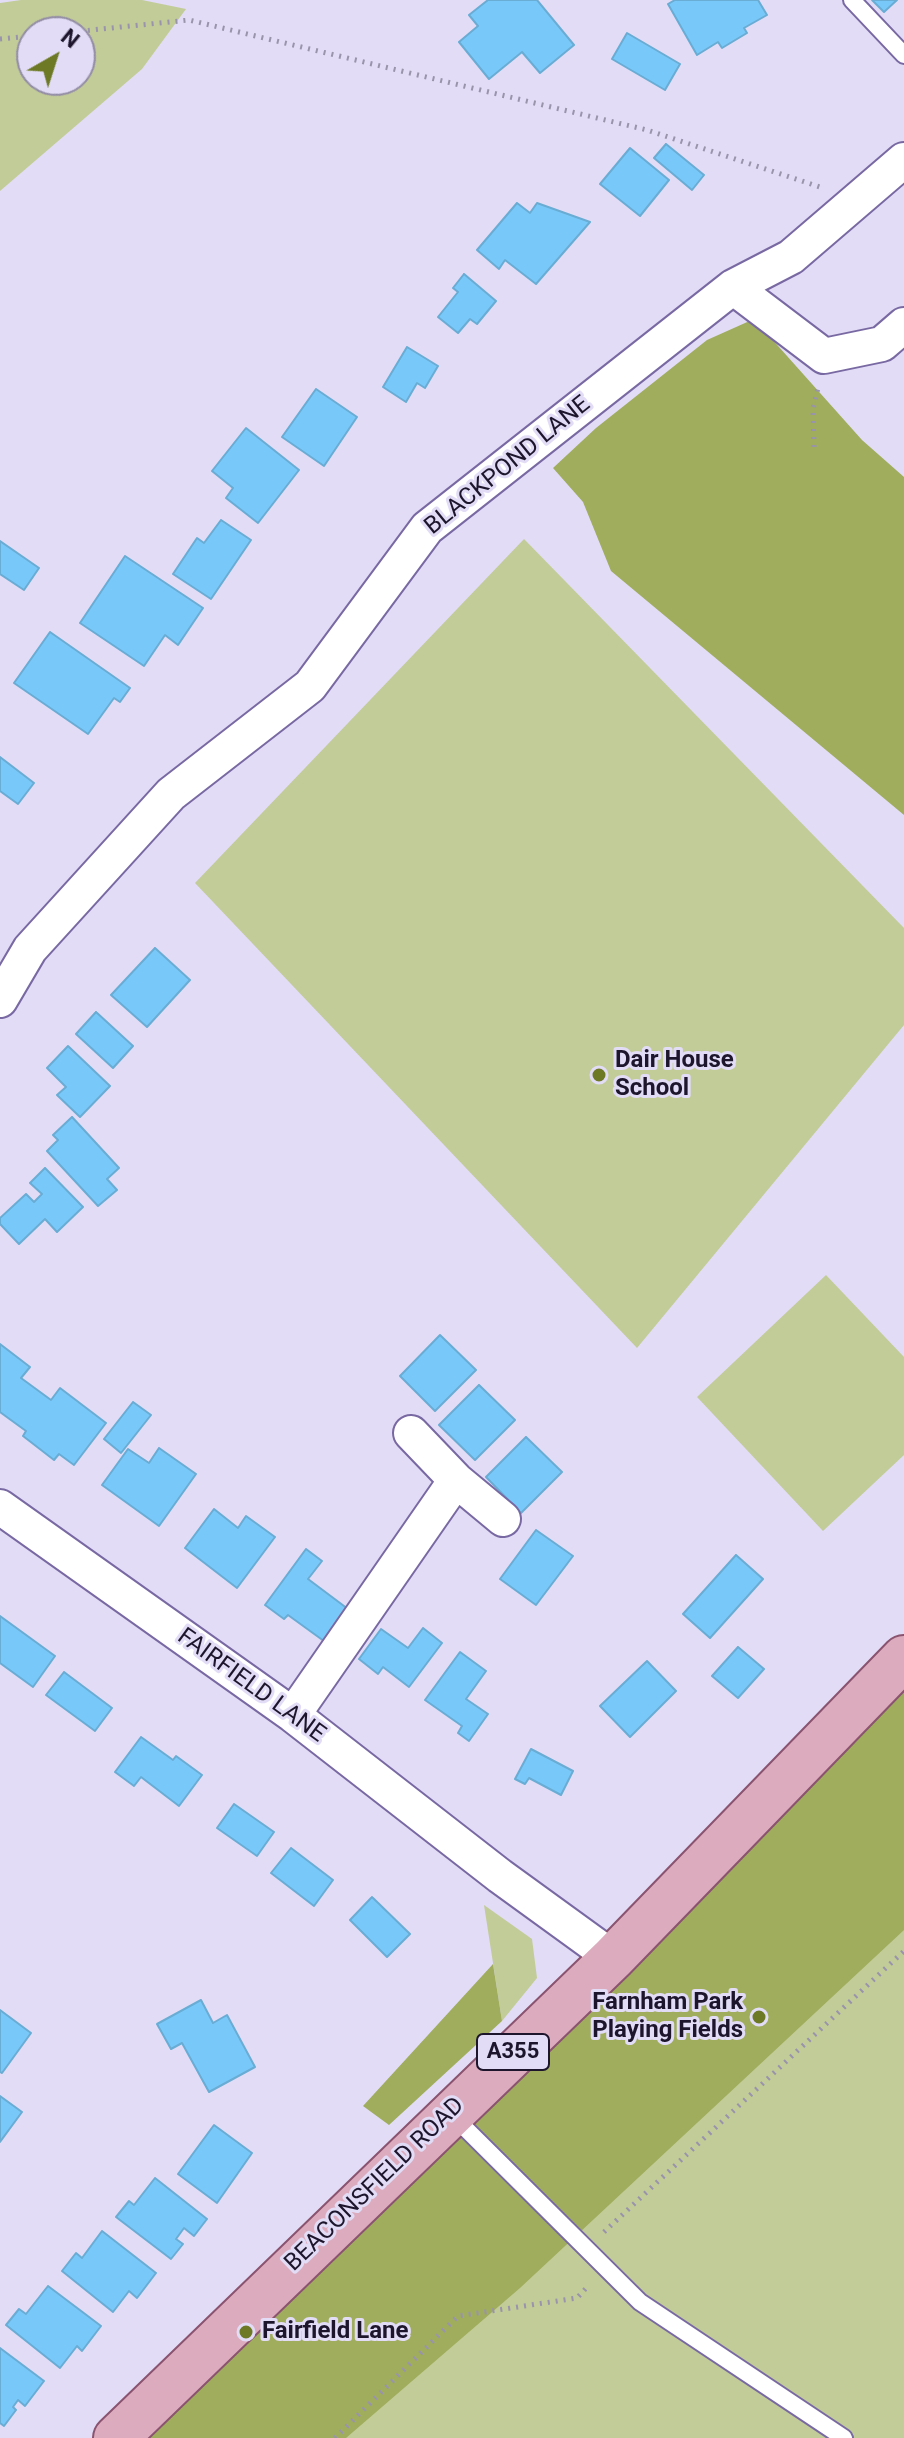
<!DOCTYPE html>
<html>
<head>
<meta charset="utf-8">
<style>
	body { margin:0 }
	#map { position:relative; width:904px; height:2438px; overflow:hidden; background:#e2dcf6; font-family:Roboto,sans-serif }
	canvas { display:block }
	.north { position:absolute; left:16px; top:16px; width:80px; height:80px; box-sizing:border-box; background:#e2dcf6; border:2px solid #938ca5; border-radius:50%; rotate:39deg; font-size:22px; font-weight:700; line-height:32px; text-align:center; color:#1c152c }
	.north::after { content:''; display:block; margin:auto; width:28px; height:36px; background:#6e7925; clip-path:polygon(50% 0,100% 100%,50% 72%,0 100%) }
</style>
</head>
<body>
<div id="map">
<canvas width="904" height="2438"></canvas>
<div class="north">N</div>
</div>
<script>
const ctx = document.querySelector('canvas').getContext('2d');
ctx.lineJoin = 'round';
function fillPath(path, color) { ctx.fillStyle = color; ctx.fill(path, 'evenodd'); }
const poly = rows => new Path2D(rows.map(r => 'M' + r).join(''));
function strokePath(path, color, width, dash) { ctx.strokeStyle = color; ctx.lineWidth = width; ctx.lineCap = dash ? 'butt' : 'round'; ctx.setLineDash(dash || []); ctx.stroke(path); }
function write(font, color, halo, rows, align = 'center') {
  ctx.font = font + ' Roboto,sans-serif'; ctx.lineWidth = 6; ctx.setLineDash([]); ctx.textBaseline = 'middle'; ctx.strokeStyle = halo; ctx.fillStyle = color; for (const [text, x, y, turn = 0] of rows) {
    ctx.save(); ctx.translate(x, y); ctx.rotate((+turn || 0) * Math.PI / 180); ctx.textAlign = isNaN(turn) ? turn : align; if (halo) ctx.strokeText(text, 0, 0); ctx.fillText(text, 0, 0); ctx.restore();
  }
}
fillPath(poly([
	[21,0,142,0,186,9,142,69,0,191,0,3],
	[32,32,80,32,80,80,32,80],
	[524,539,904,928,904,1025,637,1348,195,883],
	[826,1275,904,1357,904,1455,823,1531,697,1397],
	[904,1726,904,2438,154,2438],
	[484,1905,532,1939,537,1978,502,2021]
]), '#c2cc98');
fillPath(poly([
	[754,319,862,440,904,477,904,815,611,571,583,502,553,468,596,428,707,340],
	[904,1689,904,1930,520,2288,346,2438,139,2438],
	[493,1964,502,2021,389,2125,363,2106]
]), '#a0ad5d');
const building = poly([
	[488,0,537,0,574,45,540,73,522,52,489,79,459,42,478,26,469,15,488,0],
	[675,0,758,0,767,15,744,28,747,33,722,48,718,42,697,55,668,4,675,0],
	[872,0,897,0,884,12,872,0],
	[627,33,680,64,665,90,612,59,627,33],
	[666,144,704,175,692,190,654,158,666,144],
	[630,148,669,180,640,216,600,184,630,148],
	[517,203,530,213,537,203,590,222,536,284,505,260,499,269,477,250,517,203],
	[464,274,496,301,477,324,470,319,458,333,438,317,458,292,453,288,464,274],
	[407,347,438,366,425,388,417,383,406,402,383,387,407,347],
	[316,389,357,417,324,466,282,437,316,389],
	[246,428,299,470,258,523,226,498,233,488,212,471,246,428],
	[221,520,251,540,211,599,173,574,197,538,204,543,221,520],
	[0,541,39,568,24,590,0,574,0,541],
	[125,556,203,608,178,645,165,635,144,666,80,623,125,556],
	[50,632,130,688,120,702,114,698,88,734,14,683,50,632],
	[0,757,34,783,18,804,0,791,0,757],
	[155,948,190,980,147,1027,111,995,155,948],
	[96,1012,133,1046,113,1068,76,1034,96,1012],
	[68,1046,110,1086,80,1117,57,1095,66,1087,47,1068,68,1046],
	[72,1117,119,1168,107,1179,117,1190,98,1206,47,1151,58,1140,53,1135,72,1117],
	[45,1168,83,1207,57,1232,45,1219,19,1244,0,1224,0,1218,26,1194,34,1202,42,1194,30,1183,45,1168],
	[440,1335,476,1370,435,1411,400,1376,440,1335],
	[0,1344,30,1367,21,1378,51,1400,60,1388,106,1423,74,1465,59,1454,54,1460,23,1436,26,1431,0,1412,0,1344],
	[479,1385,515,1420,475,1460,439,1425,479,1385],
	[133,1402,151,1415,121,1453,104,1439,133,1402],
	[526,1437,562,1472,521,1513,486,1477,526,1437],
	[159,1448,196,1474,159,1526,102,1485,128,1449,149,1463,159,1448],
	[214,1509,238,1528,246,1516,275,1537,237,1588,185,1548,214,1509],
	[536,1530,573,1556,536,1605,500,1579,536,1530],
	[306,1549,322,1561,308,1579,352,1612,328,1644,288,1615,284,1619,265,1605,306,1549],
	[736,1555,763,1579,710,1638,683,1614,736,1555],
	[0,1616,55,1656,33,1687,0,1663,0,1616],
	[423,1628,442,1643,409,1687,383,1667,378,1674,359,1659,381,1629,408,1648,423,1628],
	[738,1647,764,1669,738,1698,712,1676,738,1647],
	[460,1652,486,1671,466,1699,488,1714,469,1741,458,1733,462,1726,425,1700,460,1652],
	[647,1661,676,1691,630,1737,600,1706,647,1661],
	[64,1672,112,1708,95,1731,46,1695,64,1672],
	[141,1737,173,1760,176,1756,202,1775,179,1806,141,1777,134,1786,115,1772,141,1737],
	[531,1749,573,1771,561,1795,529,1778,525,1784,515,1779,531,1749],
	[234,1804,274,1832,257,1856,217,1828,234,1804],
	[291,1848,333,1880,314,1906,271,1873,291,1848],
	[372,1897,410,1934,387,1957,350,1920,372,1897],
	[201,2000,213,2023,227,2015,255,2067,209,2092,182,2043,171,2049,157,2024,201,2000],
	[0,2010,31,2033,2,2073,0,2072,0,2010],
	[0,2096,22,2112,0,2142,0,2096],
	[214,2125,252,2153,217,2203,178,2174,214,2125],
	[155,2178,207,2219,194,2236,184,2228,176,2239,183,2244,171,2259,116,2217,129,2201,134,2205,155,2178],
	[102,2231,156,2273,137,2298,129,2291,113,2312,62,2271,76,2253,82,2258,102,2231],
	[48,2286,101,2326,82,2351,77,2346,60,2368,6,2325,19,2309,26,2314,48,2286],
	[0,2348,44,2381,25,2406,18,2400,13,2407,16,2410,4,2426,0,2423,0,2348]
]);
fillPath(building, '#78c9fa');
strokePath(building, '#69acd4', 2);
const lane = poly([
	[852,0,904,55],
	[452,2115,640,2302,844,2438]
]);
const street = poly([
	[733,287,824,356,882,344,904,325],
	[0,1000,30,949,171,794,310,686,427,528,733,287,791,257,904,160],
	[411,1433,456,1480,503,1519],
	[0,1507,293,1715,500,1876,613,1958],
	[293,1715,456,1480]
]);
const primary = poly([
	[116,2438,613,1958,904,1658]
]);
strokePath(lane, '#7969a3', 20);
strokePath(street, '#7969a3', 38);
strokePath(primary, '#8a536f', 48);
strokePath(poly([
	[72,32,189,20,647,130,820,187],
	[0,39,32,36],
	[814,447,813,409,818,388],
	[604,2232,904,1951],
	[335,2438,458,2316,577,2298,589,2285]
]), '#9993ac', 5, [2, 6]);
strokePath(lane, '#fff', 16);
strokePath(street, '#fff', 34);
strokePath(primary, '#dcacbe', 44);
for (const [x, y, r, color] of [
	[599,1075,8,"#6e7925"],
	[759,2017,8,"#6e7925"],
	[246,2332,8,"#6e7925"]
]) { const dot = new Path2D(); dot.arc(x, y, r, 0, 2 * Math.PI); ctx.fillStyle = color; ctx.fill(dot); strokePath(dot, '#e2dcf6', 3); }
for (const [x, y, w] of [
	[513,2052,72]
]) { const box = new Path2D(); box.roundRect(x - w / 2, y - 18, w, 36, 6); ctx.fillStyle = '#e2dcf6'; ctx.fill(box); strokePath(box, '#1c152c', 2); }
write('bold 22px', '#1c152c', null, [
	["A355",513,2052]
]);
write('24px', '#1c152c', '#e2dcf6', [
	["BLACKPOND LANE",508,466,-39],
	["FAIRFIELD LANE",251,1686,36],
	["BEACONSFIELD ROAD",375,2185,-44]
]);
write('bold 24px', '#1c152c', '#e2dcf6', [
	["Dair House",615,1061],
	["School",615,1089],
	["Farnham Park",743,2003,"right"],
	["Playing Fields",743,2031,"right"],
	["Fairfield Lane",262,2332]
], 'left');
</script>
</body>
</html>
